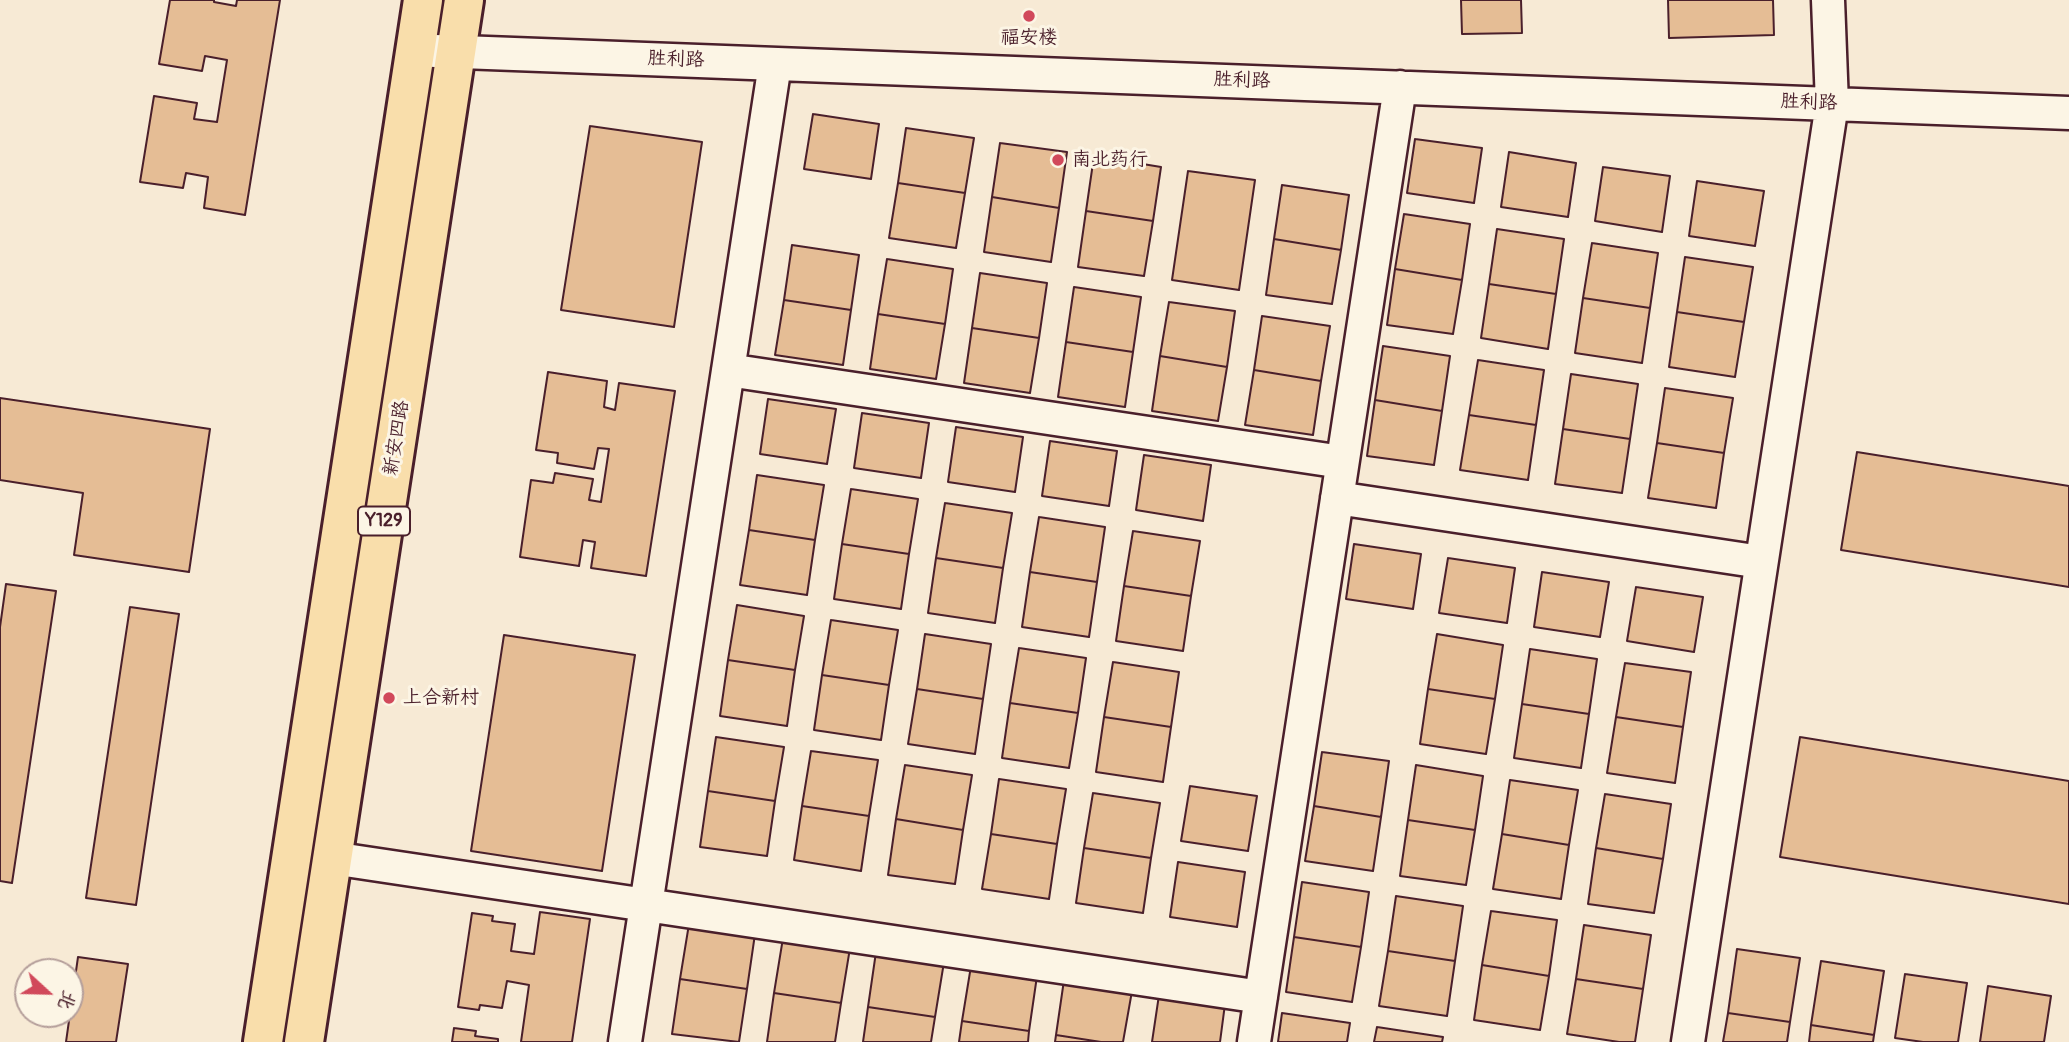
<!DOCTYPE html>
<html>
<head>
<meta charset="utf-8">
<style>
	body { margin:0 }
	#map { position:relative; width:2069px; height:1042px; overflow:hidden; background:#f7ead5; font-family:Pangolin,"LXGW WenKai TC",sans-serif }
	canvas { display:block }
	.north { position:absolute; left:14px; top:958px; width:70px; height:70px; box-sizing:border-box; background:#fcf5e5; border:2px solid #b59f9b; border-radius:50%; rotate:112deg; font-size:19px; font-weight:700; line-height:28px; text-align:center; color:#4a1f2b }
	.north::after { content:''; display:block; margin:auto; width:24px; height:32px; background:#d1495b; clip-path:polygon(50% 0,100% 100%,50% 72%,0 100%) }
</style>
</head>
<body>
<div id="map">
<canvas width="2069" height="1042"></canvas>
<div class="north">北</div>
</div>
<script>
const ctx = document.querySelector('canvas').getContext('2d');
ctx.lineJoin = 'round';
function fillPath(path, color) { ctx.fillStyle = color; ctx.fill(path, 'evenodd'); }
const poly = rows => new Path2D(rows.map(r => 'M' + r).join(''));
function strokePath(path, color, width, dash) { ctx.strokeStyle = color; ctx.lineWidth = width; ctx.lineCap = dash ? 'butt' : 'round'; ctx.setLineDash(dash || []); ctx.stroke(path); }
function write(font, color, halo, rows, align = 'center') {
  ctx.font = font + ' Pangolin,"LXGW WenKai TC",sans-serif'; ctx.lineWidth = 6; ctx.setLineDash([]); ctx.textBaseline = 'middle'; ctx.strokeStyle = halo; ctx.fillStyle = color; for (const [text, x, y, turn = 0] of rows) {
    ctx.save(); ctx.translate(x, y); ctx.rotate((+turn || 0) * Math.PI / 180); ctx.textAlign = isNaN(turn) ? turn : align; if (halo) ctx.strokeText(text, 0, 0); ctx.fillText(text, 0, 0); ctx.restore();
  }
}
const building = poly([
	[170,0,214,0,214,2,236,6,237,0,280,0,245,215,204,208,208,177,186,173,183,188,140,182,154,96,197,103,194,119,217,122,227,60,205,56,202,71,159,64,170,0],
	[1461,0,1521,0,1522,33,1462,34,1461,0],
	[1668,0,1773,0,1774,35,1669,38,1668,0],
	[813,114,879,124,871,179,804,169,813,114],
	[590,126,702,142,674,327,561,310,590,126],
	[906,128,974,138,965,193,898,183,906,128],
	[1415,139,1482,148,1474,203,1407,193,1415,139],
	[1000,143,1067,152,1059,208,992,197,1000,143],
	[1509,152,1576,163,1568,217,1501,207,1509,152],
	[1094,156,1161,167,1153,221,1086,211,1094,156],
	[1603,167,1670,176,1662,232,1595,221,1603,167],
	[1188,171,1255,180,1239,290,1172,280,1188,171],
	[1697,181,1764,191,1755,246,1689,236,1697,181],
	[898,183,965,193,956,248,889,238,898,183],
	[1282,185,1349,195,1341,250,1274,239,1282,185],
	[992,197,1059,208,1051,262,984,252,992,197],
	[1086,211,1153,221,1144,276,1078,267,1086,211],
	[1404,214,1470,224,1462,280,1395,269,1404,214],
	[1497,229,1564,239,1556,294,1489,284,1497,229],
	[1274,239,1341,250,1332,304,1266,295,1274,239],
	[1592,243,1658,253,1650,308,1583,298,1592,243],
	[792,245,859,255,851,310,784,300,792,245],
	[1685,257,1753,267,1744,322,1677,312,1685,257],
	[887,259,953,269,945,324,878,314,887,259],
	[1395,269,1462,280,1453,334,1387,325,1395,269],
	[980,273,1047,283,1039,338,972,328,980,273],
	[1489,284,1556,294,1548,349,1481,338,1489,284],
	[1074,287,1141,297,1133,352,1066,342,1074,287],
	[1583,298,1650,308,1642,363,1575,353,1583,298],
	[784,300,851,310,843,365,775,355,784,300],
	[1169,302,1235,311,1227,367,1160,356,1169,302],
	[1677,312,1744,322,1735,377,1669,367,1677,312],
	[878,314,945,324,936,379,870,369,878,314],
	[1262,316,1330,326,1321,381,1254,370,1262,316],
	[972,328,1039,338,1030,393,964,383,972,328],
	[1066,342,1133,352,1125,407,1058,397,1066,342],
	[1383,346,1450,356,1442,411,1375,400,1383,346],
	[1160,356,1227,367,1218,421,1152,411,1160,356],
	[1478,360,1544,370,1536,425,1469,415,1478,360],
	[1254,370,1321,381,1313,435,1245,425,1254,370],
	[548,372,607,381,604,407,615,410,619,383,675,391,646,576,591,568,595,542,583,540,579,566,520,557,531,480,553,483,555,473,593,479,589,500,601,502,609,449,598,448,594,469,557,463,558,453,536,450,548,372],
	[1571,374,1638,384,1630,439,1563,429,1571,374],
	[1665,388,1733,398,1724,453,1657,443,1665,388],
	[0,398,210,429,189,572,74,555,83,493,0,480,0,398],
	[768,399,836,409,827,464,760,454,768,399],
	[1375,400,1442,411,1434,465,1367,456,1375,400],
	[862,413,929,423,921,478,854,468,862,413],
	[1469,415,1536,425,1528,480,1460,470,1469,415],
	[956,427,1023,437,1015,492,948,482,956,427],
	[1563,429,1630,439,1622,493,1555,484,1563,429],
	[1050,441,1117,451,1109,506,1042,496,1050,441],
	[1657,443,1724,453,1716,508,1648,498,1657,443],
	[1857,452,2069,486,2069,587,1841,550,1857,452],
	[1144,455,1211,465,1203,521,1136,510,1144,455],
	[757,475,824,485,815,540,749,530,757,475],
	[851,489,918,499,909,554,842,544,851,489],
	[945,503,1012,513,1003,568,936,558,945,503],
	[1039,517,1105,527,1097,582,1030,572,1039,517],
	[749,530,815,540,807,595,740,585,749,530],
	[1133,531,1200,541,1191,596,1124,586,1133,531],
	[842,544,909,554,901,609,834,599,842,544],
	[1354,544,1421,554,1413,609,1346,599,1354,544],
	[936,558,1003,568,995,623,928,613,936,558],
	[1448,558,1515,568,1507,623,1439,613,1448,558],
	[1030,572,1097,582,1089,637,1022,627,1030,572],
	[1542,572,1609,582,1600,637,1534,627,1542,572],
	[6,584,56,591,12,883,0,881,0,627,6,584],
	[1124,586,1191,596,1183,651,1116,641,1124,586],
	[1636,587,1703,597,1694,652,1627,641,1636,587],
	[737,605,804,616,795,670,728,660,737,605],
	[130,607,179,614,136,905,86,898,130,607],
	[831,620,898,630,889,685,822,675,831,620],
	[925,634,991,644,983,699,917,689,925,634],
	[1437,634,1503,645,1495,699,1428,689,1437,634],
	[504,635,635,655,602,871,471,851,504,635],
	[1019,648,1086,658,1078,713,1010,703,1019,648],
	[1530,649,1597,659,1589,714,1522,704,1530,649],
	[728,660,795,670,787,726,720,716,728,660],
	[1113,662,1179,672,1171,727,1104,717,1113,662],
	[1625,663,1691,672,1683,727,1616,717,1625,663],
	[822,675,889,685,881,740,814,730,822,675],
	[917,689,983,699,975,754,908,744,917,689],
	[1428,689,1495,699,1486,754,1420,744,1428,689],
	[1010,703,1078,713,1069,768,1002,758,1010,703],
	[1522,704,1589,714,1581,768,1514,758,1522,704],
	[1104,717,1171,727,1163,782,1096,772,1104,717],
	[1616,717,1683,727,1675,783,1607,773,1616,717],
	[716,737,784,747,775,801,708,791,716,737],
	[1800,737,2069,781,2069,904,1780,857,1800,737],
	[811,751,878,760,869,816,802,806,811,751],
	[1322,752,1389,761,1381,817,1314,806,1322,752],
	[905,765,972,775,963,830,896,819,905,765],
	[1416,765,1483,776,1475,830,1408,820,1416,765],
	[999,779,1066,789,1057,844,991,834,999,779],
	[1510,780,1578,790,1569,845,1502,834,1510,780],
	[1190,786,1257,796,1248,851,1181,841,1190,786],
	[708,791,775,801,767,856,700,847,708,791],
	[1093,793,1160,803,1151,858,1084,848,1093,793],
	[1605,794,1671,804,1663,859,1596,848,1605,794],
	[802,806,869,816,861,871,794,860,802,806],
	[1314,806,1381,817,1373,871,1305,861,1314,806],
	[896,819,963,830,955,884,888,875,896,819],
	[1408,820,1475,830,1466,885,1400,876,1408,820],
	[991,834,1057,844,1049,899,982,889,991,834],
	[1502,834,1569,845,1561,899,1493,889,1502,834],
	[1084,848,1151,858,1143,913,1076,903,1084,848],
	[1596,848,1663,859,1654,913,1588,904,1596,848],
	[1178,862,1245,872,1237,927,1170,917,1178,862],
	[1302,882,1369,892,1361,947,1294,937,1302,882],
	[1396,896,1463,906,1455,961,1388,951,1396,896],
	[1491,911,1557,920,1549,976,1482,965,1491,911],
	[540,912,590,919,572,1042,521,1042,529,985,507,981,502,1008,480,1005,479,1010,458,1007,472,913,493,916,492,921,515,924,511,951,534,954,540,912],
	[689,924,755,934,747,989,680,979,689,924],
	[1584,925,1651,935,1643,989,1576,979,1584,925],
	[1294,937,1361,947,1352,1002,1286,992,1294,937],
	[783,938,850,948,841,1003,774,993,783,938],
	[1737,949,1800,958,1790,1022,1728,1013,1737,949],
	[1388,951,1455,961,1447,1016,1379,1006,1388,951],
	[876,952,944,962,935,1017,868,1007,876,952],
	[78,957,128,964,116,1042,66,1042,78,957],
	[1821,961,1884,971,1874,1035,1811,1025,1821,961],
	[1482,965,1549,976,1540,1030,1474,1020,1482,965],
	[971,966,1037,976,1029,1031,962,1021,971,966],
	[1905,974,1967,983,1958,1042,1923,1042,1895,1038,1905,974],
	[680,979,747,989,739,1042,672,1034,680,979],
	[1576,979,1643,989,1635,1042,1619,1042,1567,1034,1576,979],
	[1064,980,1132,991,1123,1042,1101,1042,1056,1035,1064,980],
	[1988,986,2051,996,2044,1042,1980,1042,1988,986],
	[774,993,841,1003,835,1042,767,1042,774,993],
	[1159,995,1225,1004,1220,1042,1152,1042,1159,995],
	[868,1007,935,1017,931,1042,863,1042,868,1007],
	[1282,1013,1350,1023,1347,1042,1278,1042,1282,1013],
	[1728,1013,1790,1022,1787,1042,1723,1042,1728,1013],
	[962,1021,1029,1031,1028,1042,959,1042,962,1021],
	[1811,1025,1874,1035,1873,1042,1809,1042,1811,1025],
	[1377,1027,1443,1037,1442,1042,1374,1042,1377,1027],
	[454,1028,476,1031,475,1036,498,1039,498,1042,452,1042,454,1028],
	[1056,1035,1101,1042,1055,1042,1056,1035]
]);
fillPath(building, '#e5bd95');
strokePath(building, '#4a1f2b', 2);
const street = poly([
	[435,51,2069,113],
	[728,370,1342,462],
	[1337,498,1761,562],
	[332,858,1261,997],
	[625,1042,775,64],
	[1254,1042,1400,87],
	[1688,1042,1832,104,1828,0]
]);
const primary = poly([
	[263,1042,423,0],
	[304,1042,464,0]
]);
strokePath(street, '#4a1f2b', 37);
strokePath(primary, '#4a1f2b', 44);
strokePath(street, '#fcf5e5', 32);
strokePath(primary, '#f9deab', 38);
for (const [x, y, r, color] of [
	[1029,16,7,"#d1495b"],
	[1058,160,7,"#d1495b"],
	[389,698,7,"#d1495b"]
]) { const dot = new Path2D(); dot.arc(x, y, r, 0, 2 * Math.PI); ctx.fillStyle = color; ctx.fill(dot); strokePath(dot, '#fcf5e5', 2.5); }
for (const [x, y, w] of [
	[384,521,52]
]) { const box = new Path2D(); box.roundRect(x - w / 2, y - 14.5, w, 29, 5); ctx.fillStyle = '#fcf5e5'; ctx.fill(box); strokePath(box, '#4a1f2b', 2); }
write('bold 18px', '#4a1f2b', null, [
	["Y129",384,521]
]);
write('19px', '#4a1f2b', '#fcf5e5', [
	["福安楼",1029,38,"center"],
	["南北药行",1072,160],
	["上合新村",403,698]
], 'left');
write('19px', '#4a1f2b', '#fcf5e5', [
	["胜利路",676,60,2],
	["胜利路",1242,81,2],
	["胜利路",1809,103,2],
	["新安四路",397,438,-81]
]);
</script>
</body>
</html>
